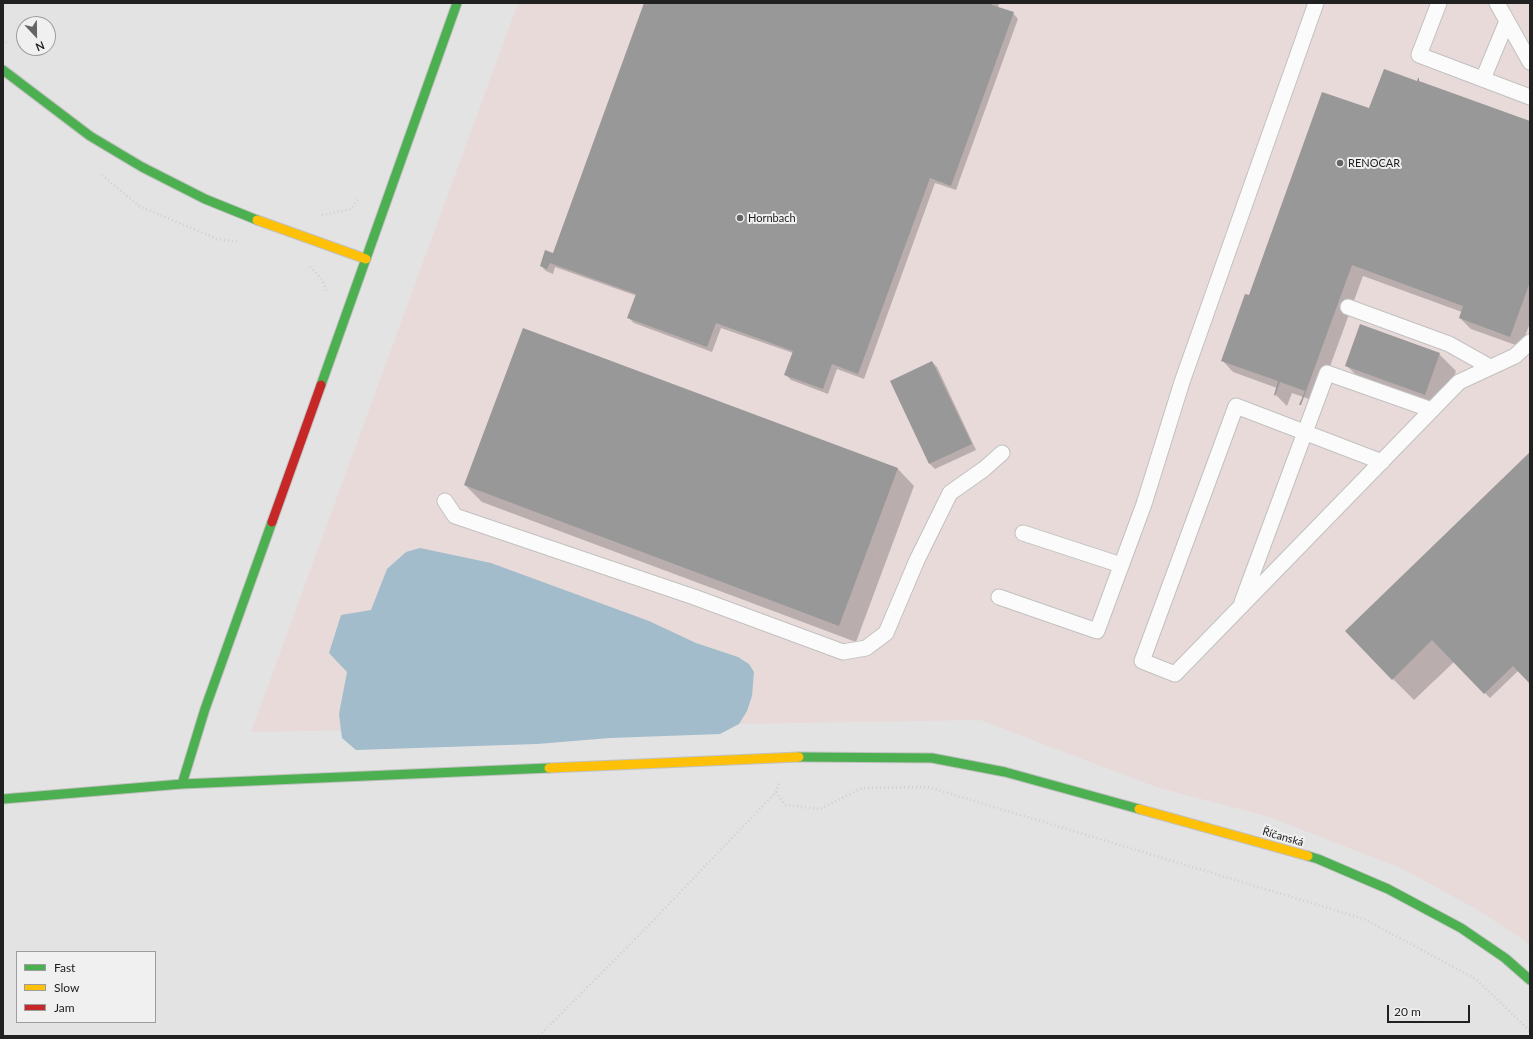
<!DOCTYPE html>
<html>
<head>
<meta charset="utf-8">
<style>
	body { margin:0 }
	#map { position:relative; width:1533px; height:1039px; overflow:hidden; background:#e3e3e4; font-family:Lato,sans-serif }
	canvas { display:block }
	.frame { position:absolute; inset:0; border:4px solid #212122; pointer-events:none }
	.legend { position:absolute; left:16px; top:951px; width:140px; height:72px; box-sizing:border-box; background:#f0f0f1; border:1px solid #9d9d9e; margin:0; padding:5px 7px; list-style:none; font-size:12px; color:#212122 }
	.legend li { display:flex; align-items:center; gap:8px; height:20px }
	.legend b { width:20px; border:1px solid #9d9d9e }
	.north { position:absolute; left:16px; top:16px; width:40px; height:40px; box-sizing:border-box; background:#f0f0f1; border:1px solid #9d9d9e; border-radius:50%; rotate:158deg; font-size:11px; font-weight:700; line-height:16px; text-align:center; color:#212122 }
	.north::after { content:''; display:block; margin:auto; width:14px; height:18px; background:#656566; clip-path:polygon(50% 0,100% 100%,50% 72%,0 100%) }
	.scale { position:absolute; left:1387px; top:1005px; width:83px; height:18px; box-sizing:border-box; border:2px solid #212122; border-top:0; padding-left:5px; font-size:12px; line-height:14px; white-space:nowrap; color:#212122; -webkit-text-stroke:3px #f0f0f1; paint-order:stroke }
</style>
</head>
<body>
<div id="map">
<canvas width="1533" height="1039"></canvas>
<div class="frame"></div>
<ul class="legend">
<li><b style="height:5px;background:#4caf50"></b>Fast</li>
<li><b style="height:5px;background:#ffc107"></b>Slow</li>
<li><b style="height:5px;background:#c62828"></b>Jam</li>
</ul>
<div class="north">N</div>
<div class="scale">20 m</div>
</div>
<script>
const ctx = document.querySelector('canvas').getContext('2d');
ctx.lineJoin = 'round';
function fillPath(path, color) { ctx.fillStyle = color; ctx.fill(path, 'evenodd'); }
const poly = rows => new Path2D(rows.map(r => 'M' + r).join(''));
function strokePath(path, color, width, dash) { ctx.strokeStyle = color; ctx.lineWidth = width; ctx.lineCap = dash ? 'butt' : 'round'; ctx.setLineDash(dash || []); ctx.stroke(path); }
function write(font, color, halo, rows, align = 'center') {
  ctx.font = font + ' Lato,sans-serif'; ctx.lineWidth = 4; ctx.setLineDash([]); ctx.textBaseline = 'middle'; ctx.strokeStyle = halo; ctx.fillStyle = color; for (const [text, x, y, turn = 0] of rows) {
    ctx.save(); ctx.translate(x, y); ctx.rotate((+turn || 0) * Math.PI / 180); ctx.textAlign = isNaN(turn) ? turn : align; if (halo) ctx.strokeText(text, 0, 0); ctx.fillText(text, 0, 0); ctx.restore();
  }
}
fillPath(poly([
	[518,3,1530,3,1530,946,1521,938,1476,909,1403,869,1269,817,1156,787,980,720,251,732]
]), '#e8dad9');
fillPath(poly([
	[420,548,491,563,649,621,696,643,738,657,749,664,754,672,752,696,747,711,739,724,720,734,610,738,537,744,356,750,342,738,339,714,347,672,329,653,341,615,371,610,387,569,406,552]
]), '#a2bccb');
fillPath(poly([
	[645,3,999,3,998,8,1013,13,1018,19,956,190,935,183,864,379,837,369,828,394,791,380,786,375,793,353,721,328,712,352,634,323,629,318,637,296,555,267,553,274,546,271,541,266,554,254],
	[1370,110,1530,123,1530,323,1521,347,1471,329,1460,318,1462,312,1363,276,1317,402,1292,393,1287,406,1275,394,1277,388,1233,372,1222,360,1250,297],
	[524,330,898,469,914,486,856,642,482,502,465,485],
	[1439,354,1456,371,1442,411,1363,382,1346,365],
	[932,362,937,367,976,450,935,469,930,464,891,382],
	[1530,453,1530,683,1518,671,1490,698,1454,662,1414,700,1393,679]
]), '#0003');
fillPath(poly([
	[644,3,992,3,992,5,1014,12,951,186,930,178,858,374,832,364,823,389,784,375,793,351,716,323,707,347,627,318,636,294,550,263,547,269,540,266,545,250,553,253],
	[1384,69,1417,81,1418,78,1419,78,1419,81,1530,121,1530,282,1510,337,1459,318,1463,306,1352,265,1301,405,1299,405,1305,391,1280,382,1275,396,1274,395,1278,381,1221,361,1245,294,1249,295,1322,92,1369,108],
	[1360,324,1440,353,1425,395,1345,366],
	[523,328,898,468,839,626,464,485],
	[932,361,972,444,929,464,890,381],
	[1530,452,1530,684,1513,666,1484,694,1432,640,1392,680,1345,631]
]), '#999899');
const lane = poly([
	[1439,3,1419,55,1530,97],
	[1497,3,1530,62],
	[1483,79,1507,21],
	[1348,307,1449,344,1490,367],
	[1382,462,1236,406,1142,661,1175,674,1459,382,1515,356,1530,342],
	[445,501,455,516,694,597,843,652,866,648,886,633,917,560,950,493,984,469,1002,453],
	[1023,533,1121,565],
	[999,597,1097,631,1144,504,1182,382,1316,3],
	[1242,602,1327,373,1432,410]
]);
const fast = poly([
	[3,70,90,136,142,167,205,199,257,220],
	[321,385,457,3],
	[799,757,932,758,1005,772,1139,809],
	[182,784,205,709,272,522],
	[3,799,182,784,549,768],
	[1308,856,1318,859,1388,889,1461,928,1505,958,1530,980]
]);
const slow = poly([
	[257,220,366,259],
	[549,768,799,757],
	[1139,809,1308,856]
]);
const jam = poly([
	[272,522,321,385]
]);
strokePath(lane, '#c1c1c1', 17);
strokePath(fast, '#c1c1c1', 11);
strokePath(slow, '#c1c1c1', 11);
strokePath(jam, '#c1c1c1', 11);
strokePath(poly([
	[3,39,8,45],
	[102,175,139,206,217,239,238,242],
	[322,215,351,209,359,198],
	[310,267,321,278,327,292],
	[776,792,785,805,820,809,862,788,928,787,1364,919,1476,979,1530,1031],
	[539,1036,647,927,776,792,779,783]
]), '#cfcfcf', 2.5, [1, 3]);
strokePath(lane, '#fbfbfb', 15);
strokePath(fast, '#4caf50', 9);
strokePath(slow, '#ffc107', 9);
strokePath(jam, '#c62828', 9);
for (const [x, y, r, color] of [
	[1340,163,4,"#656566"],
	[740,218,4,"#656566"]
]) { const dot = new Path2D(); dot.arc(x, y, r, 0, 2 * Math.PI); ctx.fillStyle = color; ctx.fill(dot); strokePath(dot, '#f0f0f1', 1.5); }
write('11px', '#212122', '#f0f0f1', [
	["RENOCAR",1348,163],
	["Hornbach",748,218]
], 'left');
write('11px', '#212122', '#f0f0f1', [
	["Říčanská",1283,837,16]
]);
</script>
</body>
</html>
